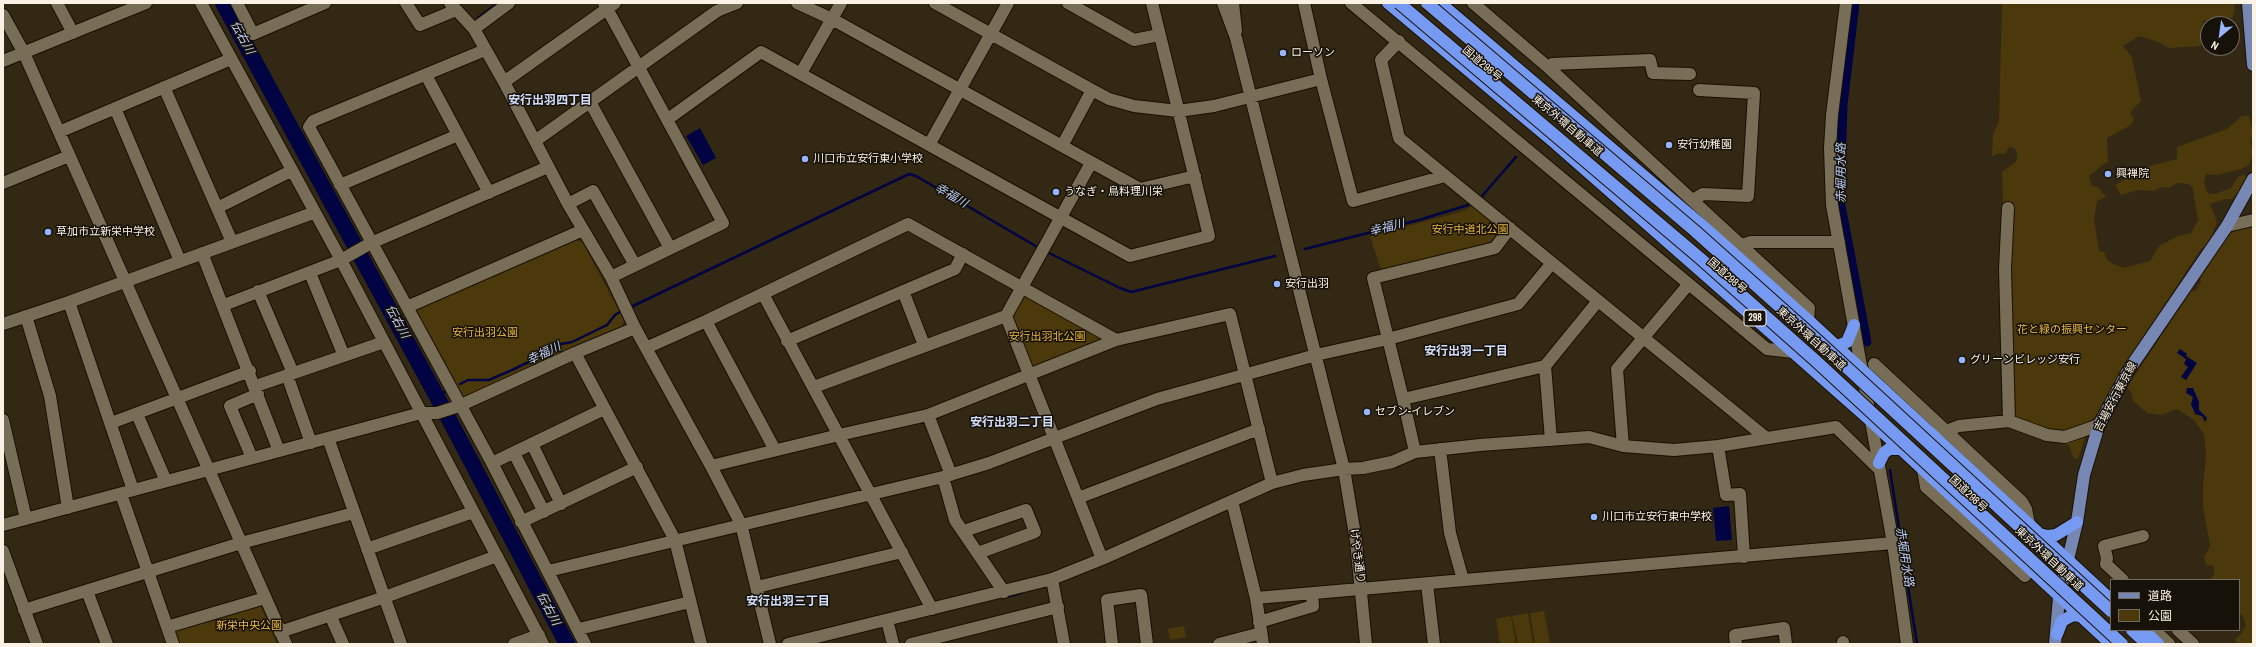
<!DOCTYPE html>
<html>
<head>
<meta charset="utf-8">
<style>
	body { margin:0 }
	#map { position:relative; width:2256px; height:647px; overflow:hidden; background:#322813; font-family:"Archivo Narrow","Noto Sans JP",sans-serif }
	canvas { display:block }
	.frame { position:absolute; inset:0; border:4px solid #f9f2e5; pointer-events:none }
	.legend { position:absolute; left:2110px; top:579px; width:130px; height:52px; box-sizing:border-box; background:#161109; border:1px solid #716b61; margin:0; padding:5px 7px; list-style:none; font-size:12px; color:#f9f2e5 }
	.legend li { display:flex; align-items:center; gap:8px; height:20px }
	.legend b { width:20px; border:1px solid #716b61 }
	.north { position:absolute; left:2200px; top:16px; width:40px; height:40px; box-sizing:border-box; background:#161109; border:1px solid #716b61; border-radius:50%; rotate:209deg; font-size:11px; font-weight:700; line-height:16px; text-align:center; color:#f9f2e5 }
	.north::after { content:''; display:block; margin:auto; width:14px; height:18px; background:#98b6fd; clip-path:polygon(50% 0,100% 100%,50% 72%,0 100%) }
</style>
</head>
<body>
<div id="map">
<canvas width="2256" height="647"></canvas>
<div class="frame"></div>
<ul class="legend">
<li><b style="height:5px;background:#7787b4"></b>道路</li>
<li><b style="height:11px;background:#4b390c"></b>公園</li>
</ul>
<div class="north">N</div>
</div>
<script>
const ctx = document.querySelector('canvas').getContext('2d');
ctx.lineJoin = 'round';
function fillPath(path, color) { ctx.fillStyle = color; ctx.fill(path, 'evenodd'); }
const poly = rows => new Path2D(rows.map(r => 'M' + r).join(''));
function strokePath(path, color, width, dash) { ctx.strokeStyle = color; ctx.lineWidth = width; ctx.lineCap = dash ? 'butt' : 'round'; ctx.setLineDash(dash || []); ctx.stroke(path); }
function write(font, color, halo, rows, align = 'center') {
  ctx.font = font + ' "Archivo Narrow","Noto Sans JP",sans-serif'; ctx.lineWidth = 3; ctx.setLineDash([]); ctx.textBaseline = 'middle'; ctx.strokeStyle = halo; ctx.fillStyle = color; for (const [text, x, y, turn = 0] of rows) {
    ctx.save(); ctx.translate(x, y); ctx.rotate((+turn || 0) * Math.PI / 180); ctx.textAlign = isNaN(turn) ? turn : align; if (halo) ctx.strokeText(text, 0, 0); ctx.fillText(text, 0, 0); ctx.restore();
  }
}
fillPath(poly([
	[2002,3,2234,4,2235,10,2232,18,2215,18,2203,21,2201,46,2169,48,2156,41,2139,36,2123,46,2132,57,2141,101,2130,112,2134,119,2131,125,2107,138,2108,161,2089,176,2092,186,2098,187,2106,197,2097,201,2094,219,2099,251,2104,252,2108,261,2123,268,2150,261,2159,246,2178,236,2191,233,2198,220,2193,189,2189,184,2177,183,2169,188,2161,187,2154,191,2139,190,2121,195,2115,185,2124,180,2128,172,2177,159,2177,147,2227,129,2242,116,2249,116,2253,134,2250,141,2253,152,2249,165,2241,169,2217,175,2206,174,2204,182,2207,193,2215,194,2231,188,2239,176,2245,175,2248,180,2232,199,2225,199,2210,204,2217,222,2208,246,2201,249,2129,359,2095,417,2091,420,2078,458,2074,459,2069,445,2061,444,2011,417,2002,172,2017,161,2017,155,2016,150,2010,146,2005,154,1999,153,1992,157,1993,135,1999,121],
	[1474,205,1501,227,1502,233,1496,242,1382,273,1370,236,1464,211],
	[2253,225,2253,644,2236,644,2235,639,2242,633,2246,625,2243,616,2239,613,2239,580,2209,580,2214,575,2214,566,2206,565,2204,557,2210,546,2203,506,2203,486,2206,455,2204,434,2194,420,2177,409,2161,415,2147,413,2133,401,2132,394,2127,387,2192,290,2195,292,2201,282,2200,278,2229,233],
	[575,239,583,243,624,320,622,326,466,399,458,396,414,313,418,307],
	[1028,295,1102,337,1102,344,1037,369,1030,367,1012,320,1014,311,1021,297],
	[257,605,261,607,277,644,178,644,174,633,176,629],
	[1544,611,1550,643,1535,644,1530,613],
	[1528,613,1533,644,1518,644,1512,616],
	[1511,616,1516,644,1500,644,1496,619],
	[1184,626,1186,637,1170,640,1168,629]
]), '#4b390c');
fillPath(poly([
	[700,128,716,158,703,165,686,136],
	[2180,349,2187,354,2186,356,2197,363,2186,380,2181,377,2188,367,2184,364,2186,359,2177,353],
	[2187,388,2193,388,2199,402,2199,410,2207,418,2205,422,2202,416,2195,414,2191,404,2193,397,2186,393],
	[1729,506,1732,540,1716,541,1713,508]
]), '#020342');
strokePath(poly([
	[478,18,498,3],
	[1482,196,1516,157],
	[1305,249,1419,220,1468,205],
	[1045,251,1120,288,1131,292,1275,256],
	[633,306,909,174,916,176,1039,248],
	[460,384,468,380,489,380,512,370,554,350,561,344,572,342,607,325,615,315,623,310],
	[435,395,445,392],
	[1890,470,1917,644],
	[1006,597,1021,593]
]), '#020342', 2.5);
strokePath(poly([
	[1855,3,1843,105,1840,200,1867,342]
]), '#020342', 9);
strokePath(poly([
	[223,3,442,406,567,644]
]), '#020342', 16);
const minor = poly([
	[57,3,73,33],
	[201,3,341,260,543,644],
	[237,3,253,34,325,3],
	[406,3,420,25,456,10],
	[450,3,474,29,504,82,568,204,611,277,635,328,711,466,741,524,770,644],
	[604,3,723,223,611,277],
	[797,3,832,19,1140,189,1195,176],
	[935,3,1092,90,1109,99,1134,106,1178,111,1214,106,1321,79],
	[1068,3,1134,40,1159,35],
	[1223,3,1236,38,1344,469,1356,541,1366,644],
	[1233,3,1236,31],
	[1304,3,1321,79,1353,201,1445,176],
	[1351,3,1767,349,1793,352],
	[1473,3,1549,68,1809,308,1808,320],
	[1846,3,1832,115,1830,148,1832,205,1893,543,1907,644],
	[3,15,24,53,286,644],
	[474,29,509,3],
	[1399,41,1381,60,1399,138,1765,437],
	[485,50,313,121,309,127,492,463,585,644],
	[3,61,146,3],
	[1549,68,1552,64,1650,60,1653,73,1690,74],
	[801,73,841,3],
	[426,75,489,193],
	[504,82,615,3],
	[164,87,232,242],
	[590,102,670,248],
	[115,108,180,261],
	[668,119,761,52,1130,256,1209,236,1152,3],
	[59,132,231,59],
	[535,141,717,11,737,3],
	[929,145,1008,3],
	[1062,146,1092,90],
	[1091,163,1006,316,1102,559],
	[3,183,69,156],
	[340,185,458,135],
	[1693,200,1703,194,1748,196,1754,93,1699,90],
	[568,204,593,191,635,265],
	[217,208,291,171],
	[2008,208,2005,269,2009,421],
	[2227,226,2253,220],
	[1510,228,1495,248,1373,278,1403,399,1545,366],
	[1742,245,1751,242,1839,242],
	[202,253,279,451],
	[310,273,344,356],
	[258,291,293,373],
	[903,291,924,345],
	[763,294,932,609],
	[69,302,133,490],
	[224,305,341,260,371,243,548,167],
	[407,307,583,230],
	[26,316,50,396,68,508],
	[706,321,775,450],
	[3,324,69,302,313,213],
	[787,341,955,269,963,254],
	[646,348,706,321,908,224,1116,340],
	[575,353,675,540,701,644],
	[1874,364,1946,431,1959,426,2009,421,2047,435,2065,437,2099,425],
	[287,375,311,443],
	[256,386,384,342],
	[814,387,1006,316],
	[1403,399,1415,452],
	[137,414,166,481],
	[928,415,951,475],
	[3,420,26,519],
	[111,423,250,371],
	[1939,429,1946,431,2022,502,2026,509,2029,524],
	[328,438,401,644],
	[1551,440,1545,366,1598,301],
	[532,444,561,504],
	[1623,446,1674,450,1718,446,1836,427,1880,470],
	[1718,446,1726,495,1740,494,1744,557],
	[1440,449,1450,533,1463,580],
	[514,453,544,512],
	[252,458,230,406,258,394],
	[492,463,604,409],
	[711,466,839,435,928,415,1116,340,1230,314,1272,483],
	[1923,470,1926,487,1988,542,2001,542],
	[943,477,955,520,1004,592],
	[121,494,173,644],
	[1078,498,1259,429],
	[1232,501,1256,598,1263,644],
	[521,522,637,467],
	[3,525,421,413,437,413,459,406,575,353,635,328],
	[964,531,1026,510,1035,532,978,553],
	[1988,542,2025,576],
	[367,549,473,512],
	[3,551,37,644],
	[548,571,943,477,989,463,1157,399,1316,355,1388,339,1518,304,1552,263],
	[1052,579,1064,644],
	[2123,580,2106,564,2107,558,2104,546,2143,536],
	[1427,584,1434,644],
	[757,587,902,552],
	[87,591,107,644],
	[1256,598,1893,543],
	[24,610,241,543,354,513],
	[330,615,343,644],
	[887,620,893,644],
	[1259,622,1313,606,1312,594],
	[167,627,265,598],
	[579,629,690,602],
	[2154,630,2169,644],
	[2178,630,2193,644],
	[280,632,385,597,497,556],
	[1843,642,1843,644],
	[514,644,539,635],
	[788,644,1052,579,1102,559,1272,483,1303,475,1344,469,1363,468,1392,462,1415,452,1480,445,1589,437,1623,446,1617,369,1688,285],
	[911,644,1058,607],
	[1112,644,1107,600,1141,595,1147,644],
	[1219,644,1261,633],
	[1736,644,1735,635,1784,628,1786,644]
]);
const major = poly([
	[2248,3,2253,65],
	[2055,644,2059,597,2077,522,2084,475,2099,425,2128,371,2227,226,2253,179]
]);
const highway = poly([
	[1388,3,1555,143,1793,352,1871,421,2111,644],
	[1440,3,1704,227,1808,320,2111,600],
	[1837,346,1847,342,1854,325],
	[1879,463,1884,453,1889,449,1901,449],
	[2039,534,2048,536,2056,535,2077,522],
	[2132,630,2147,644],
	[2144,631,2158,644],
	[2057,634,2062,621,2073,615,2080,616]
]);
strokePath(minor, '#191000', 14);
strokePath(major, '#191000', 14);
strokePath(highway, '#191000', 14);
strokePath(minor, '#786d56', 12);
strokePath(major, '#7787b4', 12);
strokePath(highway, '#7699f2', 12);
const highwayBridge = poly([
	[1399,3,1701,259,1816,361,2122,644],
	[1427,3,1695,231,1818,341,2111,611]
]);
strokePath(highwayBridge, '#191000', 14, []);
strokePath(highwayBridge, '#7699f2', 12);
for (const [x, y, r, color] of [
	[1283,53,4,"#98b6fd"],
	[1669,145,4,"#98b6fd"],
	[805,159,4,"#98b6fd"],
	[2108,174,4,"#98b6fd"],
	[1056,192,4,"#98b6fd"],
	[48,232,4,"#98b6fd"],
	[1277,284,4,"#98b6fd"],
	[1962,360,4,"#98b6fd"],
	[1367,412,4,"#98b6fd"],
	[1594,517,4,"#98b6fd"]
]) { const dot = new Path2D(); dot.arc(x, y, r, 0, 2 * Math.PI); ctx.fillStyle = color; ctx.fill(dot); strokePath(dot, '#161109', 1.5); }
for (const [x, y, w] of [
	[1755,318,22]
]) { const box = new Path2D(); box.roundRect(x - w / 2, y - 8, w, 16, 3); ctx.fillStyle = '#161109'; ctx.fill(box); strokePath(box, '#f9f2e5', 1); }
write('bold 10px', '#f9f2e5', null, [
	["298",1755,318]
]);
write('11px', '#f9f2e5', '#161109', [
	["ローソン",1291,53],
	["安行幼稚園",1677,145],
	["川口市立安行東小学校",813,159],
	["興禅院",2116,174],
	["うなぎ・鳥料理川栄",1064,192],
	["草加市立新栄中学校",56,232],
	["安行出羽",1285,284],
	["グリーンビレッジ安行",1970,360],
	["セブン-イレブン",1375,412],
	["川口市立安行東中学校",1602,517]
], 'left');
write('11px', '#f9f2e5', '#161109', [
	["国道298号",1482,64,40],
	["東京外環自動車道",1567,126,40],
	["国道298号",1727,276,41],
	["東京外環自動車道",1811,339,42],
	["吉場安行東京線",2116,397,-62],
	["国道298号",1968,494,43],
	["けやき通り",1357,556,82],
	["東京外環自動車道",2049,559,43]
]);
write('11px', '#e9b740', '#161109', [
	["安行中道北公園",1470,230],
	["花と緑の振興センター",2072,330],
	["安行出羽公園",485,333],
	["安行出羽北公園",1047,337],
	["新栄中央公園",249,626]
]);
write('italic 12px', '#bbccf3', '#161109', [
	["伝右川",242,38,61],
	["赤堀用水路",1842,173,-90],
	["幸福川",951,196,30],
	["幸福川",1387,228,-14],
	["伝右川",397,322,61],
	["幸福川",544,354,-26],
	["赤堀用水路",1904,557,81],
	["伝右川",548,609,62]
]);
write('bold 12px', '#d1ddf9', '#161109', [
	["安行出羽四丁目",550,101],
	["安行出羽一丁目",1466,352],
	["安行出羽二丁目",1012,423],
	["安行出羽三丁目",788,602]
]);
</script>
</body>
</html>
